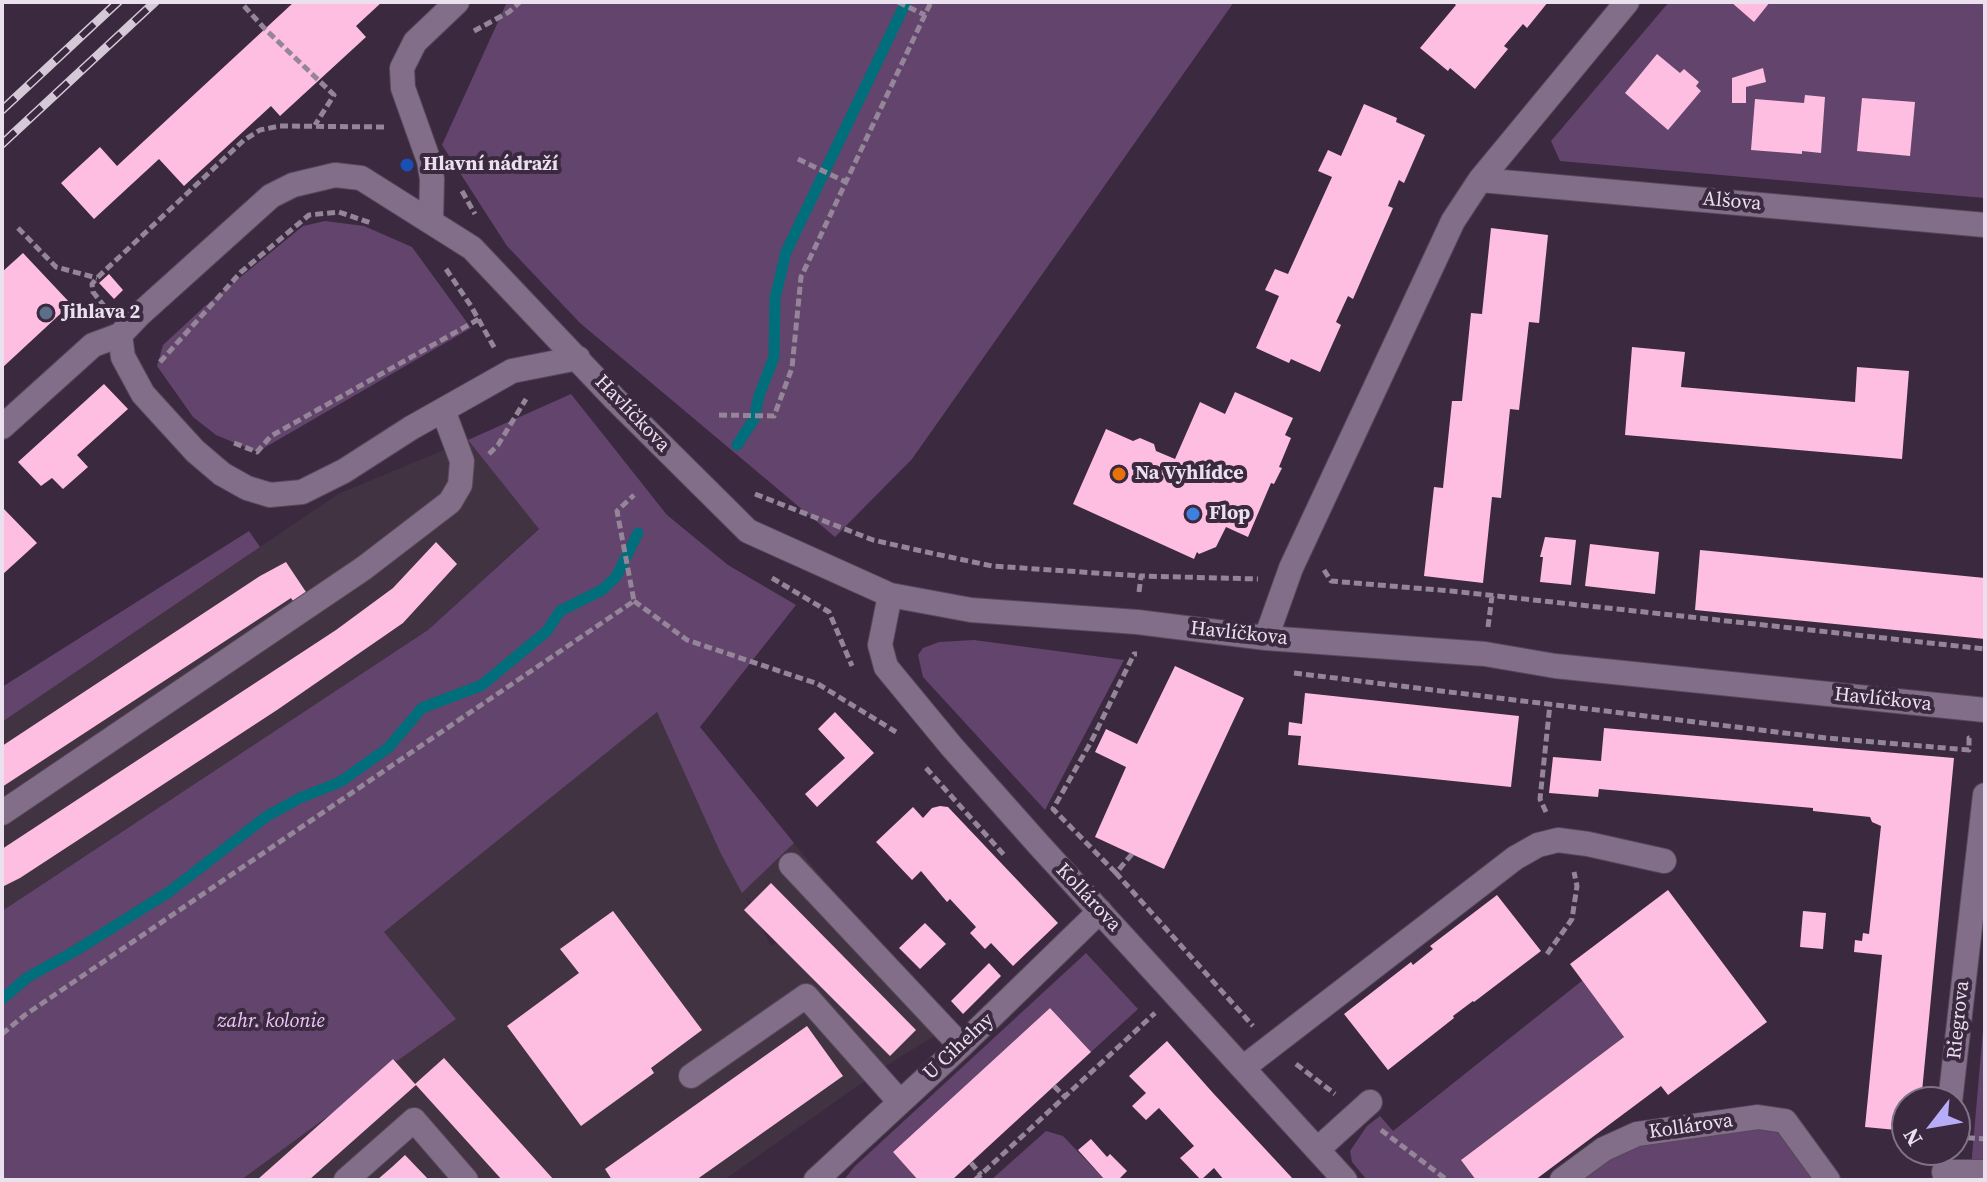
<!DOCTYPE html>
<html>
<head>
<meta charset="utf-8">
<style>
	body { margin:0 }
	#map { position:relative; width:1987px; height:1182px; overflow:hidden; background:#3b2940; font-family:"Source Serif 4",serif }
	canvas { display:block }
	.frame { position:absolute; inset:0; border:4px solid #ebe0ee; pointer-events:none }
	.north { position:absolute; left:1891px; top:1086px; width:80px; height:80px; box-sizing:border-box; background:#3b2940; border:2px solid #817286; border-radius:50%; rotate:239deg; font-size:22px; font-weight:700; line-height:32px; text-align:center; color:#ebe0ee }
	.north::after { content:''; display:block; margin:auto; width:28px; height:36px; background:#b6acf8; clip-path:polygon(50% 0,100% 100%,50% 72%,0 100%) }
</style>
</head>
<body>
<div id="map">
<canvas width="1987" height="1182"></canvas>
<div class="frame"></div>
<div class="north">N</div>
</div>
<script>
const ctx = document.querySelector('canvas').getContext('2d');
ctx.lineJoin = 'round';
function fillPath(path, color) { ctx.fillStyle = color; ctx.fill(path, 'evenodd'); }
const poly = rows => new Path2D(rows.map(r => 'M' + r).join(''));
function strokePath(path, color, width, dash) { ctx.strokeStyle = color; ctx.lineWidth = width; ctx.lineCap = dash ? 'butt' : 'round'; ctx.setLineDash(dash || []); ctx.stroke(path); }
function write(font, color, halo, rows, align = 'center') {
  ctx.font = font + ' "Source Serif 4",serif'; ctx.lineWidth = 8; ctx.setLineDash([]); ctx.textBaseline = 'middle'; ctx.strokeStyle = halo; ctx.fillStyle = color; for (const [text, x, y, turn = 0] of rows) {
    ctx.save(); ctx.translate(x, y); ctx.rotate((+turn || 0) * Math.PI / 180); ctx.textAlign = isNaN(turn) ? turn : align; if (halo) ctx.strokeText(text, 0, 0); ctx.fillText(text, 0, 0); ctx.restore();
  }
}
fillPath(poly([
	[468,440,539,528,428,630,2,911,2,722,338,494],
	[657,711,720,852,743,892,794,843,857,921,953,1024,886,1066,724,1180,241,1180,342,1106,393,1059,455,1019,383,933],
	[745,896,782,939,771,946]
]), '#413341');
fillPath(poly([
	[507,2,1234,2,912,459,835,537,580,323,507,246,442,145],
	[1669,2,1985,2,1985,198,1560,161,1551,141],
	[325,221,364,226,412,247,471,328,257,452,216,435,193,417,157,366,163,345,205,306,303,226],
	[571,394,667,515,728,565,796,605,700,727,794,843,742,893,720,852,657,712,384,932,456,1019,397,1061,393,1059,342,1106,241,1180,2,1180,2,911,428,630,539,529,468,440],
	[249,531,260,547,2,722,2,687],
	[974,640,1124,660,1045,810,923,677,918,655,923,648,939,642],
	[1086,953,1138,1009,1091,1052,1050,1008,893,1152,918,1180,844,1180,854,1167],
	[1583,980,1624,1037,1462,1159,1476,1180,1367,1180,1352,1162,1350,1151,1367,1126,1380,1116,1393,1131],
	[1985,1007,1985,1170,1971,1168],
	[1750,1126,1775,1131,1784,1137,1813,1180,1578,1180,1619,1153,1639,1145],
	[1046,1131,1063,1136,1105,1180,991,1180]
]), '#63446c');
strokePath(poly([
	[737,445,754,419,759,396,774,357,775,298,786,252,906,2],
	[2,999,28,977,75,951,169,892,267,816,300,798,340,782,388,748,422,708,482,685,547,631,560,611,602,590,616,577,638,533]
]), '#016f7b', 11);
fillPath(poly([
	[294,2,382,2,356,26,366,37,280,116,271,106,184,186,159,159,94,219,61,183,100,147,117,166],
	[1453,2,1548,2,1527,28,1523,24,1504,46,1508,49,1475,89,1450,68,1448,71,1420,48,1456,5],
	[1731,2,1770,2,1754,22],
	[1657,54,1680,73,1684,69,1699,82,1696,86,1701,91,1668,130,1625,93],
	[1763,68,1766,82,1746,87,1746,103,1732,103,1732,78],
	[1805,95,1825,97,1821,153,1802,151,1802,154,1751,150,1755,99,1804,103],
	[1862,98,1915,102,1910,156,1857,151],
	[1364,104,1397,118,1396,122,1425,135,1404,183,1399,180,1388,206,1393,208,1353,299,1348,296,1336,322,1341,325,1320,372,1291,359,1289,363,1256,348,1279,296,1265,290,1275,269,1288,274,1332,177,1318,171,1328,150,1341,156],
	[1491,228,1548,235,1539,323,1529,322,1519,410,1510,409,1501,498,1492,497,1483,583,1424,576,1434,487,1443,488,1452,401,1462,401,1471,313,1482,314],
	[23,253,71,304,2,368,2,272],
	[109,274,123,290,114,299,99,283],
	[1632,347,1685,352,1681,387,1855,402,1857,367,1909,371,1902,459,1625,435],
	[104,384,128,409,77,455,88,467,63,489,52,478,41,486,18,462],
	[1235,392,1293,418,1285,435,1291,438,1279,467,1282,468,1274,484,1271,483,1248,537,1226,527,1216,547,1199,554,1197,552,1194,559,1073,504,1106,429,1133,441,1140,438,1154,444,1156,451,1175,459,1200,402,1225,414],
	[2,507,37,543,2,575],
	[1545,537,1576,540,1571,585,1540,582,1543,557,1540,557],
	[436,542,457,564,403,623,277,710,20,878,2,887,2,849,336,630,393,588],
	[1590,544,1659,552,1655,594,1585,586],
	[1700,550,1985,578,1985,639,1695,610],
	[286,562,306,592,293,601,291,598,2,787,2,746,260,576],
	[1175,666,1244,698,1164,869,1095,837,1126,767,1095,752,1106,729,1137,744],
	[1305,693,1519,716,1511,787,1298,765,1301,736,1288,735,1289,722,1302,724],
	[835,712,874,753,817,807,805,794,845,758,818,729],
	[1604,728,1954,758,1921,1102,1907,1102,1907,1131,1865,1127,1882,955,1854,952,1855,940,1862,941,1863,933,1869,934,1881,826,1872,822,1870,817,1813,811,1813,808,1599,789,1598,797,1549,793,1553,757,1601,761],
	[940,806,948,807,1058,923,1013,966,991,943,985,949,970,933,976,927,950,899,947,902,921,871,912,880,876,842,913,807,923,818,932,808],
	[771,883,916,1030,890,1056,744,910],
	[1668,890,1767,1022,1668,1095,1661,1086,1535,1180,1476,1180,1461,1160,1624,1037,1570,964],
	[1497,895,1541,951,1474,1002,1473,1001,1453,1016,1454,1018,1388,1070,1344,1014,1411,962,1413,965,1433,949,1430,946],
	[613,911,702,1030,651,1068,654,1073,581,1126,507,1026,579,973,560,949],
	[1803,911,1826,913,1823,949,1800,947],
	[925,923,946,944,920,969,899,948],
	[989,963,1001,976,963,1014,951,1001],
	[1050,1008,1091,1052,952,1180,918,1180,893,1152],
	[807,1026,843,1076,696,1180,612,1180,605,1169],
	[1167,1041,1213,1093,1294,1180,1224,1180,1214,1168,1201,1180,1180,1158,1194,1146,1159,1108,1146,1120,1132,1106,1146,1093,1129,1076],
	[444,1058,554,1180,502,1180,416,1085,309,1180,257,1180,393,1059,415,1084],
	[1091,1139,1107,1157,1110,1154,1127,1171,1118,1180,1105,1180,1078,1150],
	[405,1155,429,1180,377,1180,392,1167]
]), '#fdbee1');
const minor = poly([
	[1480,180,1985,225],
	[431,221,432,179,429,161,403,88,402,68,415,42,457,2],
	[120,335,123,357,143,394,195,451,222,474,247,488,270,495,302,492,344,471,411,428,512,371,578,358],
	[2,427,93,345,120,335,140,314,271,196,293,185,335,175,361,178,472,248,614,398,748,531,890,595,971,610,1137,622,1266,638,1485,654,1555,666,1985,710],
	[890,595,880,645,886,667,952,747,1040,846,1345,1180],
	[1266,638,1291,568,1453,221,1480,180,1627,2],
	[2,813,364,568,450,502,460,485,462,461,443,410],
	[791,865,961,1046],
	[1244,1067,1515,858,1538,845,1558,840,1588,844,1664,861],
	[691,1076,806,996,900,1102],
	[1950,1102,1985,795],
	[1318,1149,1370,1102],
	[1944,1172,1985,1172],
	[346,1180,414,1120,466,1180],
	[816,1180,961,1046,1100,911],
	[1562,1180,1604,1149,1637,1134,1758,1117,1785,1121,1828,1180]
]);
strokePath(minor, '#56485a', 26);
strokePath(poly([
	[898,2,925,15],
	[244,6,265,29,334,95,315,125],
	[474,31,509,12,520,2],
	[798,159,846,182],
	[462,191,475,214],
	[18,228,56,267,97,278],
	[446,269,471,306,495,349],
	[105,307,93,292,92,284,97,278,244,140,260,130,280,126,386,127],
	[160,362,241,272,309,215,339,212,371,223],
	[719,415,774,416,792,368,801,277,931,2],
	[234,443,257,452,271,436,479,319],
	[489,454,498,445,526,399],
	[755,494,873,540,917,550,992,566,1141,576],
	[1324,570,1331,581,1451,591,1985,649],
	[772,578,829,612,852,666],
	[1139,592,1141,576,1258,579],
	[634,601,687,640,818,684,896,732],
	[1488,627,1492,596],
	[1294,673,1826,738,1969,750,1969,738,1972,738],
	[926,768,1005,856],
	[1546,812,1540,799,1550,704],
	[1132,854,1116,873,1253,1026],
	[1116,873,1053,809,1092,740,1134,654,1137,654],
	[1547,954,1572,919,1577,886,1574,872],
	[2,1034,25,1015,634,601,617,511,634,495],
	[1296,1064,1335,1094],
	[1054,1086,1065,1097],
	[1381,1130,1447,1180],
	[1955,1137,1985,1139],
	[971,1163,981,1175],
	[975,1180,1155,1013]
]), '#948598', 5, [8, 4]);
strokePath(minor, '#826e88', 24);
const rail = poly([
	[2,110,118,2],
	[2,144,155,2]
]);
strokePath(rail, '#d5c9d8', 9);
strokePath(rail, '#3b2940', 6, [18]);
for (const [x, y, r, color] of [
	[407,165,8,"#1a4fb4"],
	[46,313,8,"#5c6f8a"],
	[1119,474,8,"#e8710a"],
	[1193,514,8,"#3f7fe0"]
]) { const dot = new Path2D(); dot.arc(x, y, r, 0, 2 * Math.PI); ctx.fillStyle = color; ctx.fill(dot); strokePath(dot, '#3b2940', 3); }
write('bold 20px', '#ebe0ee', '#3b2940', [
	["Hlavní nádraží",423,165],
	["Jihlava 2",62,313],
	["Na Vyhlídce",1135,474],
	["Flop",1209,514]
], 'left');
write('20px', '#ebe0ee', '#3b2940', [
	["Alšova",1732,202,5],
	["Havlíčkova",632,414,46],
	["Havlíčkova",1239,634,6],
	["Havlíčkova",1883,700,6],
	["Kollárova",1088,898,47],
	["Riegrova",1959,1020,-84],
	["U Cihelny",959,1047,-43],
	["Kollárova",1691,1127,-8]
]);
write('italic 20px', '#edc6f9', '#3b2940', [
	["zahr. kolonie",271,1022]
]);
</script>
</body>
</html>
